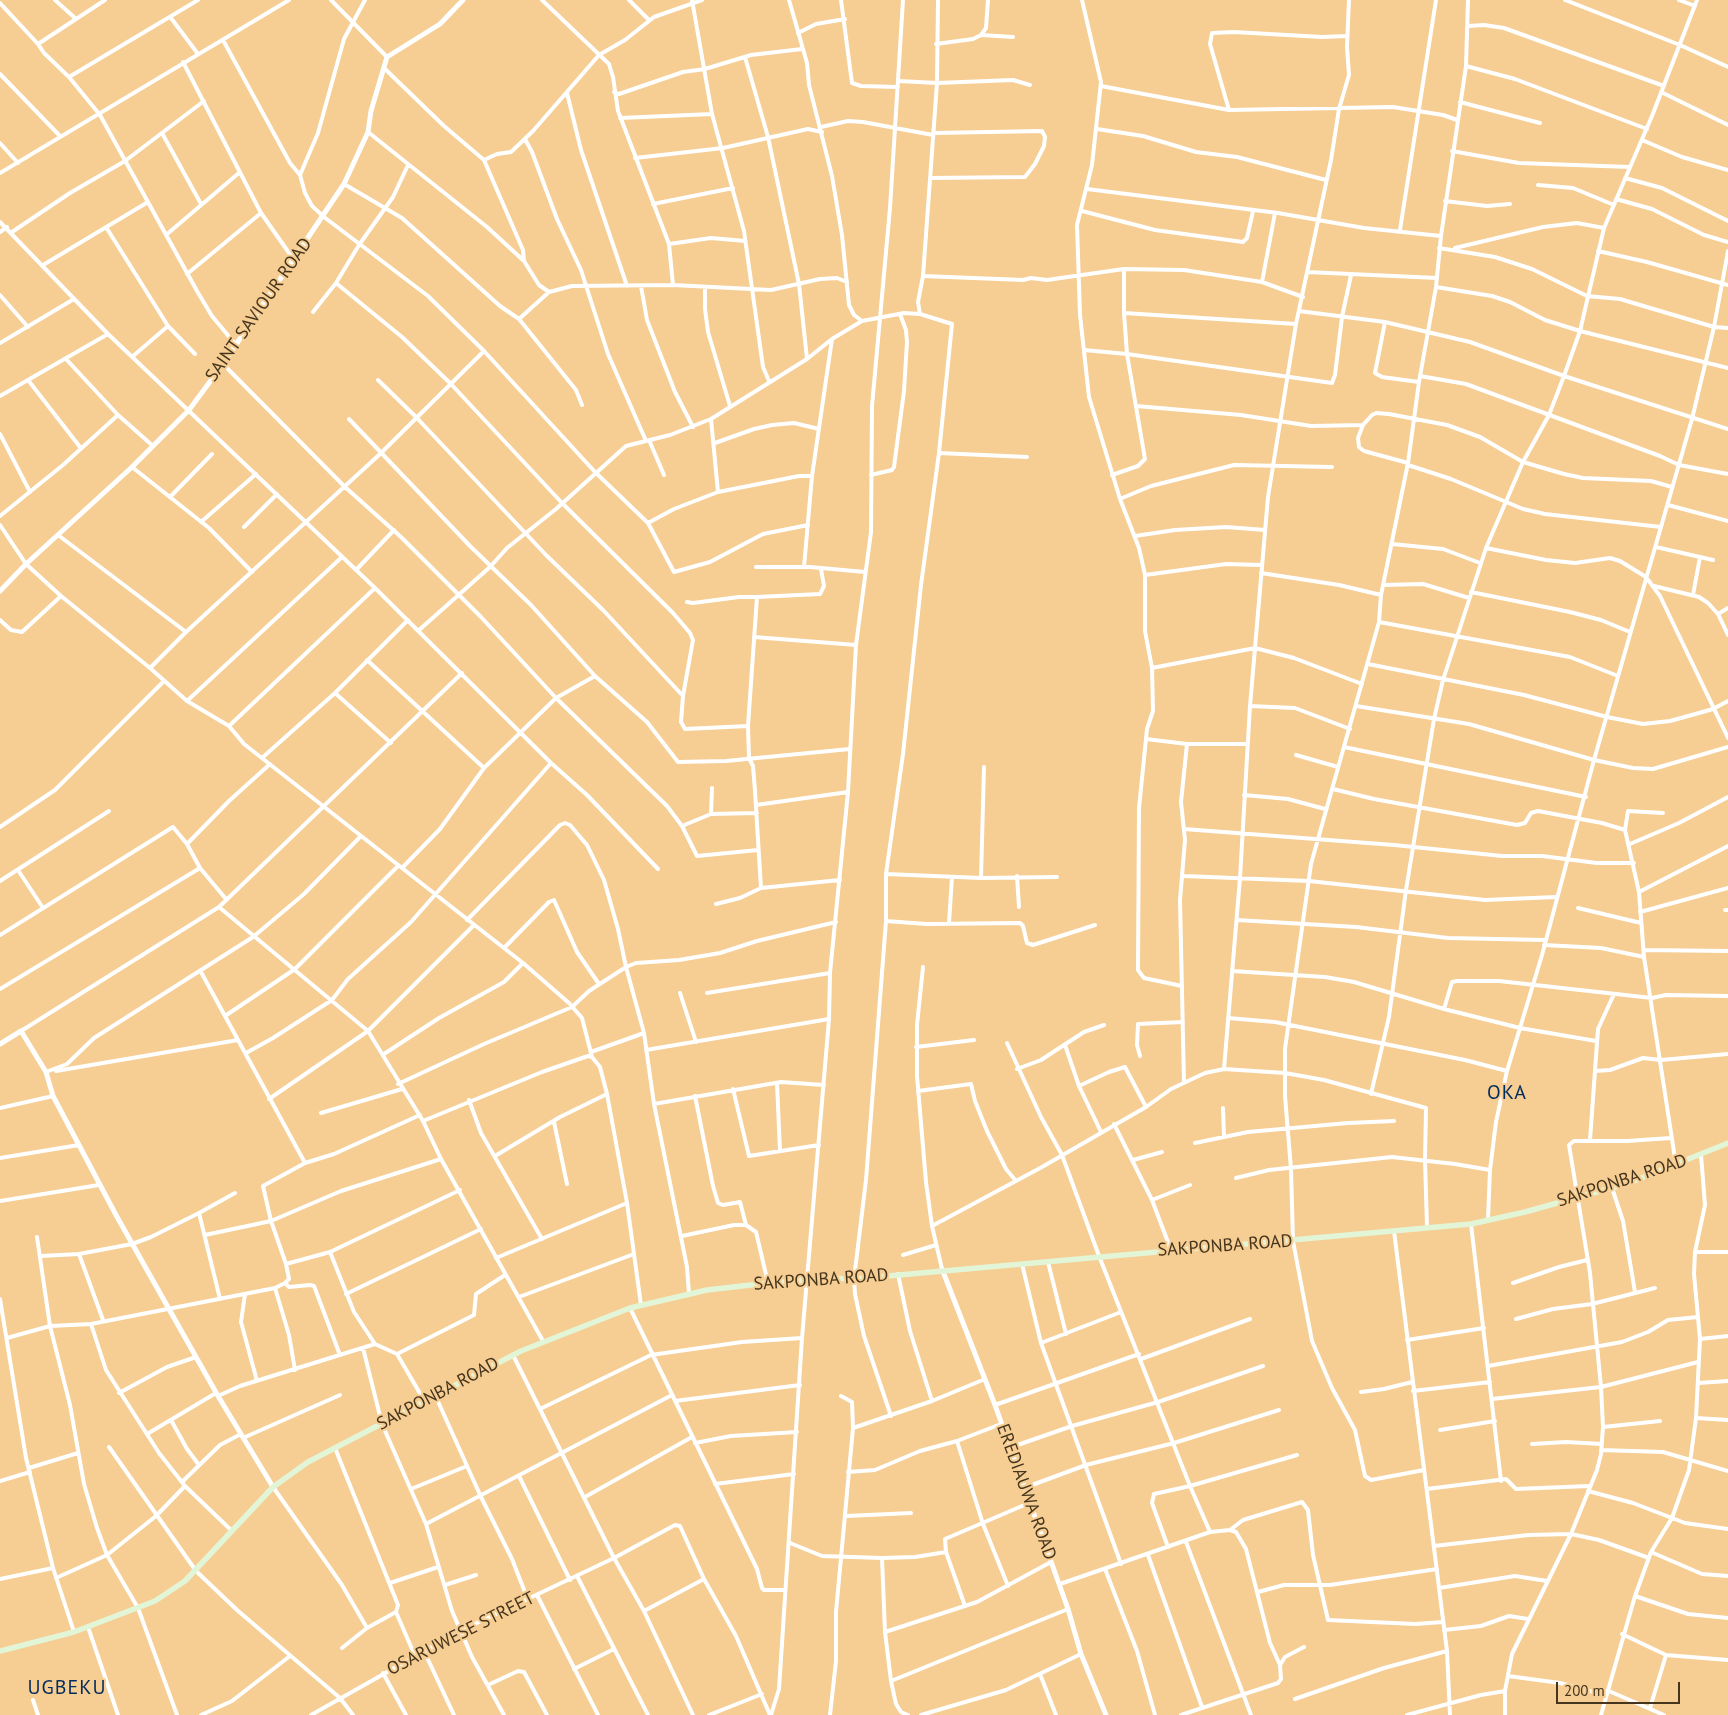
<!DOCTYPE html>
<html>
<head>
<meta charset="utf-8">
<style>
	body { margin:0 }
	#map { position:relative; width:1728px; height:1715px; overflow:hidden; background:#f6cd92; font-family:"PT Sans",sans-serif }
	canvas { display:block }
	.scale { position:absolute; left:1556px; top:1682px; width:124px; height:22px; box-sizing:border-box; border:2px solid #45351d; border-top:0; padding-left:6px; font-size:15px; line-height:18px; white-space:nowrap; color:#45351d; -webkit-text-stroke:4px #f6cd92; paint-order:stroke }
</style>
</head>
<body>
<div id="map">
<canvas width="1728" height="1715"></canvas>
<div class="scale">200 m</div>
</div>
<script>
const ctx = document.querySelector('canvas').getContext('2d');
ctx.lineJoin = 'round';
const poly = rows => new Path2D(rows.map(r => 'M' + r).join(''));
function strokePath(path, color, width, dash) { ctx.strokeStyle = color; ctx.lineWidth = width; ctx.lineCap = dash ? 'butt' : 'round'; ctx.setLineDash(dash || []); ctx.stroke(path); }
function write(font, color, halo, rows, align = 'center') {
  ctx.font = font + ' "PT Sans",sans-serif'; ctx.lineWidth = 4; ctx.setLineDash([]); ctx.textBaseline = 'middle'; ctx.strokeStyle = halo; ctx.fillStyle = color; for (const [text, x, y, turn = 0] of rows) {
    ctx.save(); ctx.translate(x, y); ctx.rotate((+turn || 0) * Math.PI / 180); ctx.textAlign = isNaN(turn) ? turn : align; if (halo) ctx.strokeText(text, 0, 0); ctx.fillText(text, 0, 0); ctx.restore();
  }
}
strokePath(poly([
	[55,0,75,18],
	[331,0,387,57],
	[365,0,344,39,318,133,300,175,305,193,312,206,324,217,428,296,484,351],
	[542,0,609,64,613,77,618,111,669,244,673,285],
	[629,0,649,20],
	[692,0,712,114,744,231,763,367,769,381],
	[789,0,807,63,809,85,832,176,842,235,849,305,854,315,862,321],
	[841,0,852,83,861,86,898,87],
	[1082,0,1101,82,1092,165,1077,225,1080,315,1089,397,1120,499,1139,548,1145,575,1145,631,1152,668,1153,711,1147,729,1139,808,1138,970,1144,978,1182,986],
	[1565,0,1680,45,1728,67],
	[1679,0,1695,6],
	[0,3,38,44,44,53,69,77,100,115,197,291,212,316,236,345],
	[171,18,198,54],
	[1468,26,1484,25,1504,28,1664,86],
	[798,33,816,24,845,19],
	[981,35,1013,37],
	[223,40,290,163,300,175],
	[38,44,105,0],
	[936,44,973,39,981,35,986,28,988,0],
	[745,57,768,137,799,284,807,359],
	[183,62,261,213,294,260],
	[1466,66,1515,79,1647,129],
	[384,68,444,126,484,160,523,250,524,261],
	[0,74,60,136],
	[69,77,198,0],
	[899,81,937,83,1013,80,1030,85],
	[1101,86,1229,110,1393,107,1443,115,1457,120],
	[614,92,619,94,683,72,705,69,751,55,802,49],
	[1661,92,1728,125],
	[567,93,581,150,627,286],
	[1460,102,1540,123],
	[1229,110,1210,44,1212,33,1234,32,1322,37,1347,36],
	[620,118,712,114],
	[821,127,848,121,863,122,933,135],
	[1097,129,1143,136,1196,152,1237,157,1326,180],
	[368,132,487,227,524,261,539,285,549,292,572,286,673,285,771,290,820,279,837,278,847,282],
	[162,133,201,204],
	[525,139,532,152,557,219,581,270,608,354,646,441],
	[1642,140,1682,157,1728,170],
	[0,143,18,163],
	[1452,151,1519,163,1630,167],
	[635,158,723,148,808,129,822,132],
	[484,160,497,154,511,152,533,131,599,55,625,40,654,17,702,0],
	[0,173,289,0],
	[930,178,1025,177,1035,164,1044,146,1045,137,1042,131,934,133],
	[1625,178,1662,188,1728,221],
	[344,184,402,218,500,306,519,319,576,390,582,405],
	[1538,185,1573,188,1614,205],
	[1087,189,1278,213,1364,228,1441,236],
	[1616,199,1652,209,1704,235,1728,242],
	[1445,201,1487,206,1510,204],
	[653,204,733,188],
	[1082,211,1155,230,1243,242,1247,238,1253,211],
	[0,222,108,334,375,588,551,763,587,795,658,869],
	[106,227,168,326,195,354],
	[1400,230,1436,0],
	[0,232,7,227],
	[12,232,70,193,125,161,204,101],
	[166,235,240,172],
	[669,244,711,238,745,241],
	[1439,248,1495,257,1532,269,1587,296,1620,299,1714,327,1728,328],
	[1455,248,1543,227,1577,223,1604,228],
	[1598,251,1647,262,1728,285],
	[43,265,148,202],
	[1307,272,1437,278],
	[187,274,261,213],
	[923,276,1023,280,1031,278,1047,280,1124,269,1184,270,1262,282,1303,297],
	[1262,282,1275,213],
	[336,283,402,337,450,383,562,503,673,613,690,633,693,640,683,696,681,722,685,729,748,726],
	[641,286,647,320,675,392,693,427],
	[705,287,705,309,708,332,730,406],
	[1436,287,1492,296,1510,302,1545,320,1580,331,1728,368],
	[0,295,28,327],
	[1299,311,1385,322,1470,342,1564,376,1728,429],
	[313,312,336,283,359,245,393,197,408,165],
	[1124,313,1296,324],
	[920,314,918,302,923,276,937,83,938,0],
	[519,319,549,292],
	[1385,322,1375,373,1382,377,1419,382],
	[0,343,74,299],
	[1084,350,1127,354,1332,383,1335,375,1342,317,1351,275],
	[132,357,168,326],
	[66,359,118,415,153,446],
	[223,364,345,487,401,537,481,617,556,698,667,806,682,826,697,856,758,850],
	[1420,376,1466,384,1660,456,1679,465,1728,474],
	[28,380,80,447],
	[378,380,416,417,546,555,603,610,683,696],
	[0,396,108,334],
	[1136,406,1241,415,1311,426,1363,425],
	[349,419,470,546,531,605,595,676,647,722,678,762,726,761,850,749],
	[711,419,718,492],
	[0,434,30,492],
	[649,440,664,475],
	[715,443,754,429,772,425,794,423,819,429],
	[939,453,1027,457],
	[1408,463,1364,451,1359,447,1358,438,1363,425,1372,415,1376,413,1389,414,1447,425,1480,437,1523,462,1564,474,1583,478,1651,481,1672,487],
	[1408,465,1451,479,1523,509,1545,514,1661,527],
	[132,467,209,528,252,572],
	[871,475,892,470,894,467,904,391,907,342,906,330,900,314],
	[1112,475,1138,466,1145,459,1127,354,1124,313,1124,269],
	[170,497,212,454],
	[1120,499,1151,486,1234,465,1332,467],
	[1668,505,1728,521],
	[0,516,63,465,118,415],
	[201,522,256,474],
	[648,523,674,509,718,492,799,476,812,476],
	[0,525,26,564,61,596,150,668,187,701,229,726,244,744,523,963,569,1003,582,1018,592,1057,600,1067,607,1094,627,1203,641,1305],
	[244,527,277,494],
	[58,535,186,632],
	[1135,536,1175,530,1226,527,1265,530],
	[1392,544,1443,549,1480,563],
	[1656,547,1713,560],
	[1486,548,1546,560,1575,563,1610,558,1620,561,1646,577,1660,596,1728,738],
	[756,567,810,567,865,572],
	[804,567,812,476,832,339],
	[356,570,394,530],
	[1261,573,1339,585,1381,595],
	[1145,575,1226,564,1262,565],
	[1383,585,1423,584,1469,598],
	[1654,586,1699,597,1708,603,1718,614,1728,608],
	[1471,592,1570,612,1601,620,1630,632],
	[1693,595,1700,557],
	[757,597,820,594,824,586,821,569],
	[687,602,693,603,739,597,757,597,748,726,749,758,753,766,755,791,761,888],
	[1718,614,1728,635],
	[0,620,11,630,22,632,61,596],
	[1379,622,1570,657,1618,676],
	[418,631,490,567,507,548,556,509,626,446,670,435,711,419,807,359,832,339,862,321,904,313,920,314,952,324,939,453,921,585,903,754,886,874,886,921,866,1180,854,1279,855,1294,864,1336,891,1416],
	[754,637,856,645],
	[367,660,484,768],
	[1368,664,1524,695,1607,717,1643,724,1670,721,1699,713,1713,709,1728,701],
	[150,668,186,632,380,454,484,351,595,472,648,523,674,572,710,562,763,534,808,525],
	[1152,668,1255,648,1294,658,1362,684],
	[335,693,391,743],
	[187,701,342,557],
	[1250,706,1295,708,1350,729],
	[1356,706,1469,724,1594,760,1633,768,1653,769,1728,747],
	[229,726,375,588],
	[1146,739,1187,744,1248,744],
	[1344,747,1586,797],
	[1296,755,1338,767],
	[263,757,335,693,408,620],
	[1333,789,1374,799,1517,825,1525,823,1531,813,1538,811,1602,823,1625,830,1639,892,1644,957,1676,1165],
	[1244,795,1288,799,1325,809],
	[756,805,848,792],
	[711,814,712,788],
	[682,826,711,814,757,813],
	[0,827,55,790,164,681],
	[1184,829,1394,845,1502,856,1542,856,1597,863,1634,863],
	[1625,830,1628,811,1663,813],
	[187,844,229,801,270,764],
	[1630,844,1679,823,1728,797],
	[402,868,440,829,484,768,556,698,595,676],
	[18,870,43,908],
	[886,874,981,878,1057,877],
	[1017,876,1019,907],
	[1184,876,1309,881,1485,900,1556,897],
	[981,878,984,767],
	[0,881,109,811],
	[1639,892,1728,846],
	[716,904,740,898,761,888,840,880],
	[219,907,368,1031,423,1121,441,1159,543,1341],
	[1578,908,1641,923],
	[1725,910,1728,910],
	[1640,912,1728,888],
	[467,920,560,825,565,823,570,825,587,845,604,880,618,929,626,967,644,1033,654,1104,687,1267,689,1294],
	[1237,920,1356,927,1448,938,1545,940],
	[886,921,926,924,1020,923,1023,926,1027,943,1033,945,1095,925],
	[949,923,952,877],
	[0,935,173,827,187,844,200,868,226,899],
	[1544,945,1601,948,1644,957],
	[504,948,549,902,554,900,577,952,599,984],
	[1644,950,1728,951],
	[923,967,917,1025,917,1076,926,1182,932,1226],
	[1232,971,1325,977,1354,982,1444,1009,1520,1028,1596,1041],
	[201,972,305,1163],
	[0,989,200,868],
	[680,993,696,1042],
	[707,993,830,973],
	[1444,1009,1452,982,1457,981,1499,981,1652,998,1666,995,1728,996],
	[225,1016,295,969,398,866],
	[1228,1018,1275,1022,1465,1060,1507,1071],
	[21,1031,219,907,462,673],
	[1007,1043,1041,1117,1062,1155,1099,1256,1190,1486,1210,1532,1060,1584],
	[1065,1045,1079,1086,1101,1132],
	[916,1047,974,1040],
	[646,1050,829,1019],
	[591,1052,644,1033],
	[246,1053,273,1038,332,1000,348,979,411,922,551,763],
	[384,1054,439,1018,504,982,523,963],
	[1140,1056,1137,1045,1138,1024,1183,1022],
	[1017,1069,1041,1060,1084,1032,1104,1025],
	[1224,1069,1240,878,1250,706,1268,497,1296,324,1331,160,1339,109,1349,75,1347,47,1349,0],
	[56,1071,238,1040],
	[1595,1071,1610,1070,1643,1058,1661,1060,1728,1054],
	[46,1072,67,1064,94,1038,253,937,304,894,361,836],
	[777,1083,780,1151],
	[1184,1083,1180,900,1185,840,1181,802,1187,744],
	[398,1084,484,1044,572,1007,589,991,626,967,636,963,679,960,720,953,757,941,836,922],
	[1079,1086,1109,1072,1125,1067,1146,1107],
	[733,1089,749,1156,819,1145],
	[918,1091,971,1084,975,1101,987,1131,1006,1169,1016,1181],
	[1371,1094,1389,1017,1406,890,1434,719,1443,680,1486,548,1523,462,1549,415,1564,376,1580,331,1604,228,1652,116,1697,0],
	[695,1096,713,1186,718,1203,723,1205,740,1202,746,1225],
	[269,1099,368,1031,474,925],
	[469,1100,481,1133,542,1239],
	[654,1104,781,1082,824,1085],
	[0,1108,53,1096],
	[1223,1108,1224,1137],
	[321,1113,402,1089],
	[423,1121,542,1072,588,1056,592,1057],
	[554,1122,567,1184],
	[1114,1124,1152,1200,1171,1250],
	[1590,1140,1598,1029,1614,994],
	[1195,1143,1248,1132,1348,1123,1394,1121],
	[495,1156,560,1117,607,1094],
	[0,1158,79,1145],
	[1133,1160,1162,1152],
	[1490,1170,1496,1122,1507,1071,1542,955,1594,760,1692,419,1714,327,1728,251],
	[1236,1178,1269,1170,1392,1157,1455,1164,1490,1170,1488,1219],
	[1612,1188,1623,1221,1635,1292],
	[1152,1200,1190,1185],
	[0,1201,99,1185],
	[1471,1224,1501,1481],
	[1394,1231,1447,1651,1450,1715],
	[205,1235,271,1221,341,1191,441,1159],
	[682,1236,734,1225,746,1225,756,1232,768,1283],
	[37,1237,50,1326,70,1405,84,1484,97,1528,107,1555,138,1608,177,1715],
	[330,1252,354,1312,375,1344,397,1354,425,1402],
	[1695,1252,1728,1252],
	[79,1254,103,1320],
	[903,1255,936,1245],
	[41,1256,79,1254,132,1244,151,1237,199,1213],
	[496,1258,627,1203],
	[1048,1262,1066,1334],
	[286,1264,330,1252,460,1190],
	[1022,1264,1041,1343,1121,1564],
	[942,1269,932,1226,1042,1167,1146,1107,1171,1089,1205,1073,1224,1069,1285,1073,1324,1080,1426,1108,1425,1160,1427,1227],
	[898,1274,910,1331,932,1401],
	[285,1283,289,1287,310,1285,314,1286,340,1355],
	[1513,1283,1559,1267,1587,1260],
	[275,1288,289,1335,295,1370],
	[245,1294,241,1322,257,1381],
	[346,1294,481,1229],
	[519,1297,634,1254],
	[0,1299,26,1458,53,1568,74,1632],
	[220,1299,199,1213,235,1193],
	[630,1308,757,1569,762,1588,764,1590,785,1590],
	[1516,1319,1553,1309,1592,1304,1655,1288],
	[91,1324,106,1370,159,1453,185,1486,232,1531],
	[7,1338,50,1326,91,1324,275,1288,285,1283,289,1279,286,1264,271,1221,263,1186,305,1163,334,1154,420,1115],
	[1700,1339,1728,1336],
	[1407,1340,1484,1328],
	[1041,1343,1121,1312],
	[363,1348,382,1424,426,1524,452,1611,472,1657,504,1715],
	[397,1354,474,1315,476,1294,505,1275],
	[513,1355,614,1558,675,1525,680,1526,704,1579,736,1636,770,1715],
	[1141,1359,1250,1319],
	[1488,1366,1622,1342,1648,1332,1668,1320,1698,1317],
	[1698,1383,1728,1381],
	[1413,1391,1490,1382],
	[1361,1392,1384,1389,1412,1382],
	[119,1393,167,1367,196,1357],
	[218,1396,240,1386,375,1344],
	[436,1397,481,1497,512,1559,528,1600],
	[1492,1399,1601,1387,1698,1362],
	[675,1401,800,1385],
	[995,1405,1139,1354],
	[540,1409,651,1355,742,1342,802,1338],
	[1696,1418,1728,1420],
	[171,1420,187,1449,199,1465],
	[1603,1427,1660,1421],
	[853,1428,932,1401,985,1379],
	[1440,1430,1495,1421],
	[147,1434,216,1393],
	[243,1438,340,1395],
	[957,1441,983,1524,1008,1586],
	[695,1443,731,1436,797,1432],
	[1532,1444,1566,1442,1602,1444],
	[109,1447,196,1571,237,1610,340,1698,353,1715],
	[335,1448,398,1605,396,1612,367,1628,342,1648],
	[1009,1448,1072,1426,1158,1402,1263,1366],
	[1601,1450,1663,1452,1728,1471],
	[29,1468,78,1453],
	[1424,1470,1371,1480,1365,1476,1355,1430,1332,1388,1312,1341,1293,1241,1291,1169,1285,1096,1285,1049,1311,864,1379,622,1381,595,1408,463,1419,382,1436,287,1441,236,1466,66,1468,0],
	[848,1472,875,1470,920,1451,957,1441,1001,1424],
	[519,1476,570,1580],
	[0,1481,30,1472],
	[182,1482,220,1445,241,1434],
	[715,1484,794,1474],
	[273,1487,342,1585,367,1628],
	[1024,1488,1086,1465,1174,1443,1279,1410],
	[411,1489,467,1466],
	[1427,1489,1506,1479,1516,1489,1589,1486],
	[1588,1491,1633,1503,1685,1523,1728,1529],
	[585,1497,692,1437],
	[846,1516,911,1513],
	[426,1524,672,1395],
	[1230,1530,1243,1520,1302,1502,1308,1510,1313,1555,1328,1620,1415,1624,1443,1622],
	[1186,1542,1251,1715],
	[790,1543,822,1556,882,1558,915,1557,946,1552],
	[1434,1546,1528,1535,1571,1534,1599,1540,1649,1558],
	[1168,1547,1152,1503,1154,1494,1190,1486,1297,1455],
	[1651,1552,1702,1574,1728,1576],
	[1148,1555,1202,1707],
	[882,1558,885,1632,891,1681,896,1704,901,1712,908,1715],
	[1105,1569,1137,1651,1155,1715],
	[577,1576,648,1715],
	[56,1578,107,1555,156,1516,185,1486],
	[0,1579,53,1568],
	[390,1583,438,1567],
	[445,1585,476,1575],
	[1439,1588,1515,1576,1547,1581],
	[1258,1592,1284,1585,1330,1585,1437,1569],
	[537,1595,598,1715],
	[1635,1596,1688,1614,1728,1618],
	[965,1606,946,1552,945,1539,1029,1503],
	[644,1611,704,1579],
	[396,1612,415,1656],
	[88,1627,118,1715],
	[1444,1630,1481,1626,1509,1616,1528,1619],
	[885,1632,977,1602,1051,1562],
	[1622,1634,1666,1655,1728,1660],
	[424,1651,454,1715],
	[1280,1665,1285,1657,1304,1647],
	[574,1669,614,1649],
	[383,1673,406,1715],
	[1040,1674,1056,1715],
	[1508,1676,1560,1683,1594,1692,1609,1691,1664,1715],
	[891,1681,1068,1609],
	[488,1685,518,1671,524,1672,547,1715],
	[1295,1699,1384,1668,1447,1651],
	[33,1700,38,1715],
	[1650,1708,1666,1655],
	[201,1715,232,1701,290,1656],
	[311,1715,460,1631,614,1558,644,1611,693,1715],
	[709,1715,762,1694],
	[771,1715,779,1689,802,1338,829,1019,830,973,848,792,856,645,871,532,872,406,890,208,903,0],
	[830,1715,836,1661,836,1612,853,1428,852,1402,841,1396],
	[921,1715,1006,1690,1081,1654],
	[1181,1715,1278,1683,1281,1679,1280,1665,1270,1643,1246,1549,1236,1532,1230,1530,1210,1532],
	[1407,1715,1481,1695,1505,1691],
	[1505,1715,1505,1691,1512,1654,1571,1534,1597,1470,1601,1454,1603,1427,1601,1387,1590,1273,1569,1145,1574,1141,1627,1141,1671,1138],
	[1601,1715,1635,1596,1651,1552,1672,1518,1689,1470,1696,1418,1700,1339,1694,1274,1695,1252,1705,1205,1701,1155]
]), '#fff', 4);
strokePath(poly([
	[0,591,26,564,132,467,189,410,223,364,344,184,368,132,371,111,387,57,440,24,463,0],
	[0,1044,21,1031,46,1072,53,1096,116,1215,218,1396,273,1487],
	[942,1269,995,1405,1068,1609,1081,1654,1106,1715]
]), '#fff', 5);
strokePath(poly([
	[0,1651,74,1632,155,1601,185,1581,273,1487,308,1462,521,1351,630,1308,707,1290,768,1283,826,1278,854,1279,1471,1224,1525,1212,1629,1183,1728,1143]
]), '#e2f6d7', 5.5);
write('18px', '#45351d', '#f6cd92', [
	["SAINT SAVIOUR ROAD",259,310,-55],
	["SAKPONBA ROAD",1622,1181,-18],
	["SAKPONBA ROAD",1225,1246,-4],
	["SAKPONBA ROAD",821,1280,-4],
	["SAKPONBA ROAD",438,1394,-28],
	["EREDIAUWA ROAD",1026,1492,70],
	["OSARUWESE STREET",461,1634,-27]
]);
ctx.letterSpacing = '1px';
write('20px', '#012c5e', '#f6cd92', [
	["OKA",1507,1093],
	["UGBEKU",67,1688]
]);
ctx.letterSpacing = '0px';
</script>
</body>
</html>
